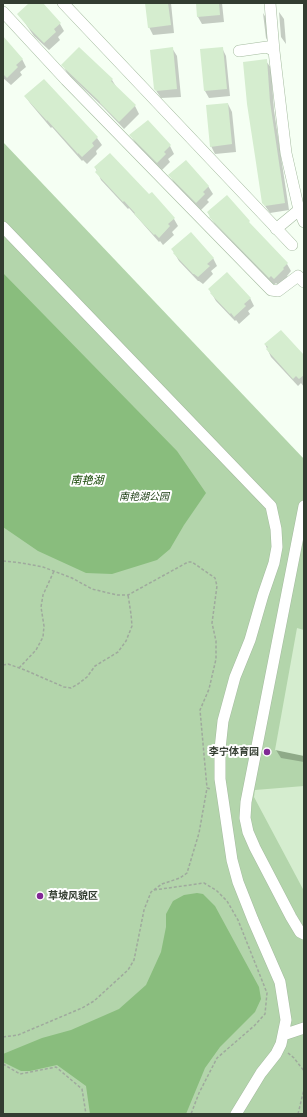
<!DOCTYPE html>
<html>
<head>
<meta charset="utf-8">
<style>
	body { margin:0 }
	#map { position:relative; width:307px; height:1117px; overflow:hidden; background:#f5fff3; font-family:"Times New Roman",serif }
	canvas { display:block }
	.frame { position:absolute; inset:0; border:4px solid #333d31; pointer-events:none }
</style>
</head>
<body>
<div id="map">
<canvas width="307" height="1117"></canvas>
<div class="frame"></div>
</div>
<script>
const ctx = document.querySelector('canvas').getContext('2d');
ctx.lineJoin = 'round';
function fillPath(path, color) { ctx.fillStyle = color; ctx.fill(path, 'evenodd'); }
const poly = rows => new Path2D(rows.map(r => 'M' + r).join(''));
function strokePath(path, color, width, dash) { ctx.strokeStyle = color; ctx.lineWidth = width; ctx.lineCap = dash ? 'butt' : 'round'; ctx.setLineDash(dash || []); ctx.stroke(path); }
function write(font, color, halo, rows, align = 'center') {
  ctx.font = font + ' "Times New Roman","Noto Sans SC",serif'; ctx.lineWidth = 4; ctx.setLineDash([]); ctx.textBaseline = 'middle'; ctx.strokeStyle = halo; ctx.fillStyle = color; for (const [text, x, y, turn = 0] of rows) {
    ctx.save(); ctx.translate(x, y); ctx.rotate((+turn || 0) * Math.PI / 180); ctx.textAlign = isNaN(turn) ? turn : align; if (halo) ctx.strokeText(text, 0, 0); ctx.fillText(text, 0, 0); ctx.restore();
  }
}
fillPath(poly([
	[3,142,304,459,304,1114,3,1114]
]), '#b3d5ab');
fillPath(poly([
	[3,273,177,451,206,493,184,525,170,549,157,560,112,574,86,573,38,551,3,527],
	[197,893,203,894,215,906,259,987,261,999,255,1012,220,1047,205,1068,186,1114,90,1114,86,1086,57,1065,30,1071,21,1071,3,1062,3,1054,42,1038,71,1030,119,1009,146,985,161,952,166,927,166,914,173,901,184,895]
]), '#89bd7d');
fillPath(poly([
	[32,3,41,3,60,24,64,31,58,37,60,40,49,50,34,36,19,14],
	[146,3,171,3,174,33,153,35,149,27],
	[197,3,222,3,224,22,202,24,198,17],
	[279,12,284,19,286,44,281,37],
	[263,13,268,21,270,45,266,38],
	[3,39,22,59,26,67,20,72,22,75,11,85,3,78],
	[79,48,112,80,117,88,135,106,139,114,124,129,103,107,67,73,63,65],
	[172,48,177,56,181,97,161,98,155,89],
	[222,48,226,56,230,96,209,98,205,91],
	[266,61,271,68,274,110,289,210,270,213,263,203],
	[44,80,97,138,102,145,96,151,97,154,87,164,83,160,82,161,52,127,51,128,30,103,25,96],
	[228,104,232,112,236,152,215,154,211,146],
	[148,121,170,146,174,154,168,159,170,162,162,170,135,143,131,135],
	[95,167,149,196,174,219,178,226,172,232,174,235,163,245,160,241,159,242,129,208,128,209,101,180],
	[170,175,208,186,213,194,207,200,209,202,201,210,174,183],
	[208,213,251,226,287,264,291,271,287,276,288,278,279,286,276,283,274,285,215,224],
	[172,249,213,258,217,266,211,271,213,274,203,284,199,281,198,281,179,261],
	[209,289,250,298,254,306,248,311,250,314,239,324,236,320,235,321,216,301],
	[265,344,304,357,304,387,301,383,298,386,271,357],
	[304,631,304,762,281,758,276,750]
]), '#0003');
fillPath(poly([
	[29,3,43,3,61,23,54,29,56,32,44,43,29,28,17,14],
	[145,3,168,3,171,25,148,28],
	[196,3,219,3,220,15,197,17],
	[3,36,23,59,16,65,18,67,7,78,3,74],
	[79,47,113,79,111,81,136,105,119,122,100,103,100,102,61,65],
	[173,47,177,89,156,91,154,89,150,50],
	[223,47,227,89,204,91,200,49],
	[267,59,270,102,285,203,265,206,262,203,255,156,247,104,243,62],
	[44,79,98,137,92,143,94,146,82,157,78,153,78,154,47,120,47,121,24,96],
	[228,103,232,144,210,147,206,105],
	[148,120,171,145,164,152,166,154,157,163,129,135],
	[110,153,149,194,152,192,175,218,168,224,170,226,159,238,155,234,154,235,134,214,135,213,124,201,123,202,95,172,97,170,94,167],
	[186,160,209,186,203,192,205,194,196,203,168,175],
	[227,195,250,221,249,222,288,263,283,268,284,269,274,279,271,276,269,278,209,217,210,216,207,212],
	[191,232,214,258,207,264,210,266,198,277,194,274,193,274,173,253,174,252,171,249],
	[227,272,251,298,244,304,246,306,234,317,231,313,230,314,210,293,211,292,208,289],
	[281,330,304,355,304,375,299,379,296,376,293,379,266,349,268,347,264,344],
	[297,628,304,630,304,756,275,750],
	[304,786,304,891,254,797,255,790]
]), '#d5edcf');
const minor = poly([
	[63,3,292,245],
	[270,3,274,51],
	[3,12,66,80,271,290,278,291,298,276,304,282],
	[239,51,267,47,274,51,286,153,299,210,304,222],
	[3,227,271,506,276,529,277,547,274,563,263,595,250,640,235,677,223,721,220,749,220,779,232,860,238,882,253,920,280,982,286,1020,281,1044,276,1054,261,1073,236,1114],
	[276,229,299,210],
	[304,506,246,802,245,818,248,832,255,848,291,917,300,932,304,934],
	[283,1035,304,1028]
]);
strokePath(minor, '#a4bb9f', 12);
strokePath(poly([
	[3,561,22,563,43,567,72,578,92,589,117,595,128,595,188,562,192,562,215,578,217,586,212,623,216,641,216,659,209,689,200,710,207,788],
	[3,665,8,664,25,670,64,687,71,688,78,684,87,677,95,666,118,652,126,641,132,626,131,614,128,595],
	[19,668,36,650,43,637,44,626,41,607,43,595,54,571],
	[154,890,204,883,216,890,227,901,238,920,267,993,265,1014,254,1026,217,1058,199,1093,191,1114],
	[3,1037,18,1035,82,1008,94,1001,128,970,134,960,144,910,151,892,162,884,180,878,187,873,199,833,207,788,211,789],
	[288,1053,294,1058,304,1071],
	[3,1064,20,1074,56,1067,82,1089,86,1114],
	[298,1114,304,1089]
]), '#9fa99d', 1.5, [3, 2]);
strokePath(minor, '#fff', 11);
for (const [x, y, r, color] of [
	[267,752,4,"#812895"],
	[40,896,4,"#812895"]
]) { const dot = new Path2D(); dot.arc(x, y, r, 0, 2 * Math.PI); ctx.fillStyle = color; ctx.fill(dot); strokePath(dot, '#fff', 1.5); }
write('italic 10px', '#1a3c11', '#fff', [
	["南艳湖公园",144,497]
]);
write('bold 10px', '#333d31', '#fff', [
	["李宁体育园",259,752],
	["草坡风貌区",48,896,"left"]
], 'right');
write('italic 11px', '#134502', '#fff', [
	["南艳湖",87,481]
]);
</script>
</body>
</html>
